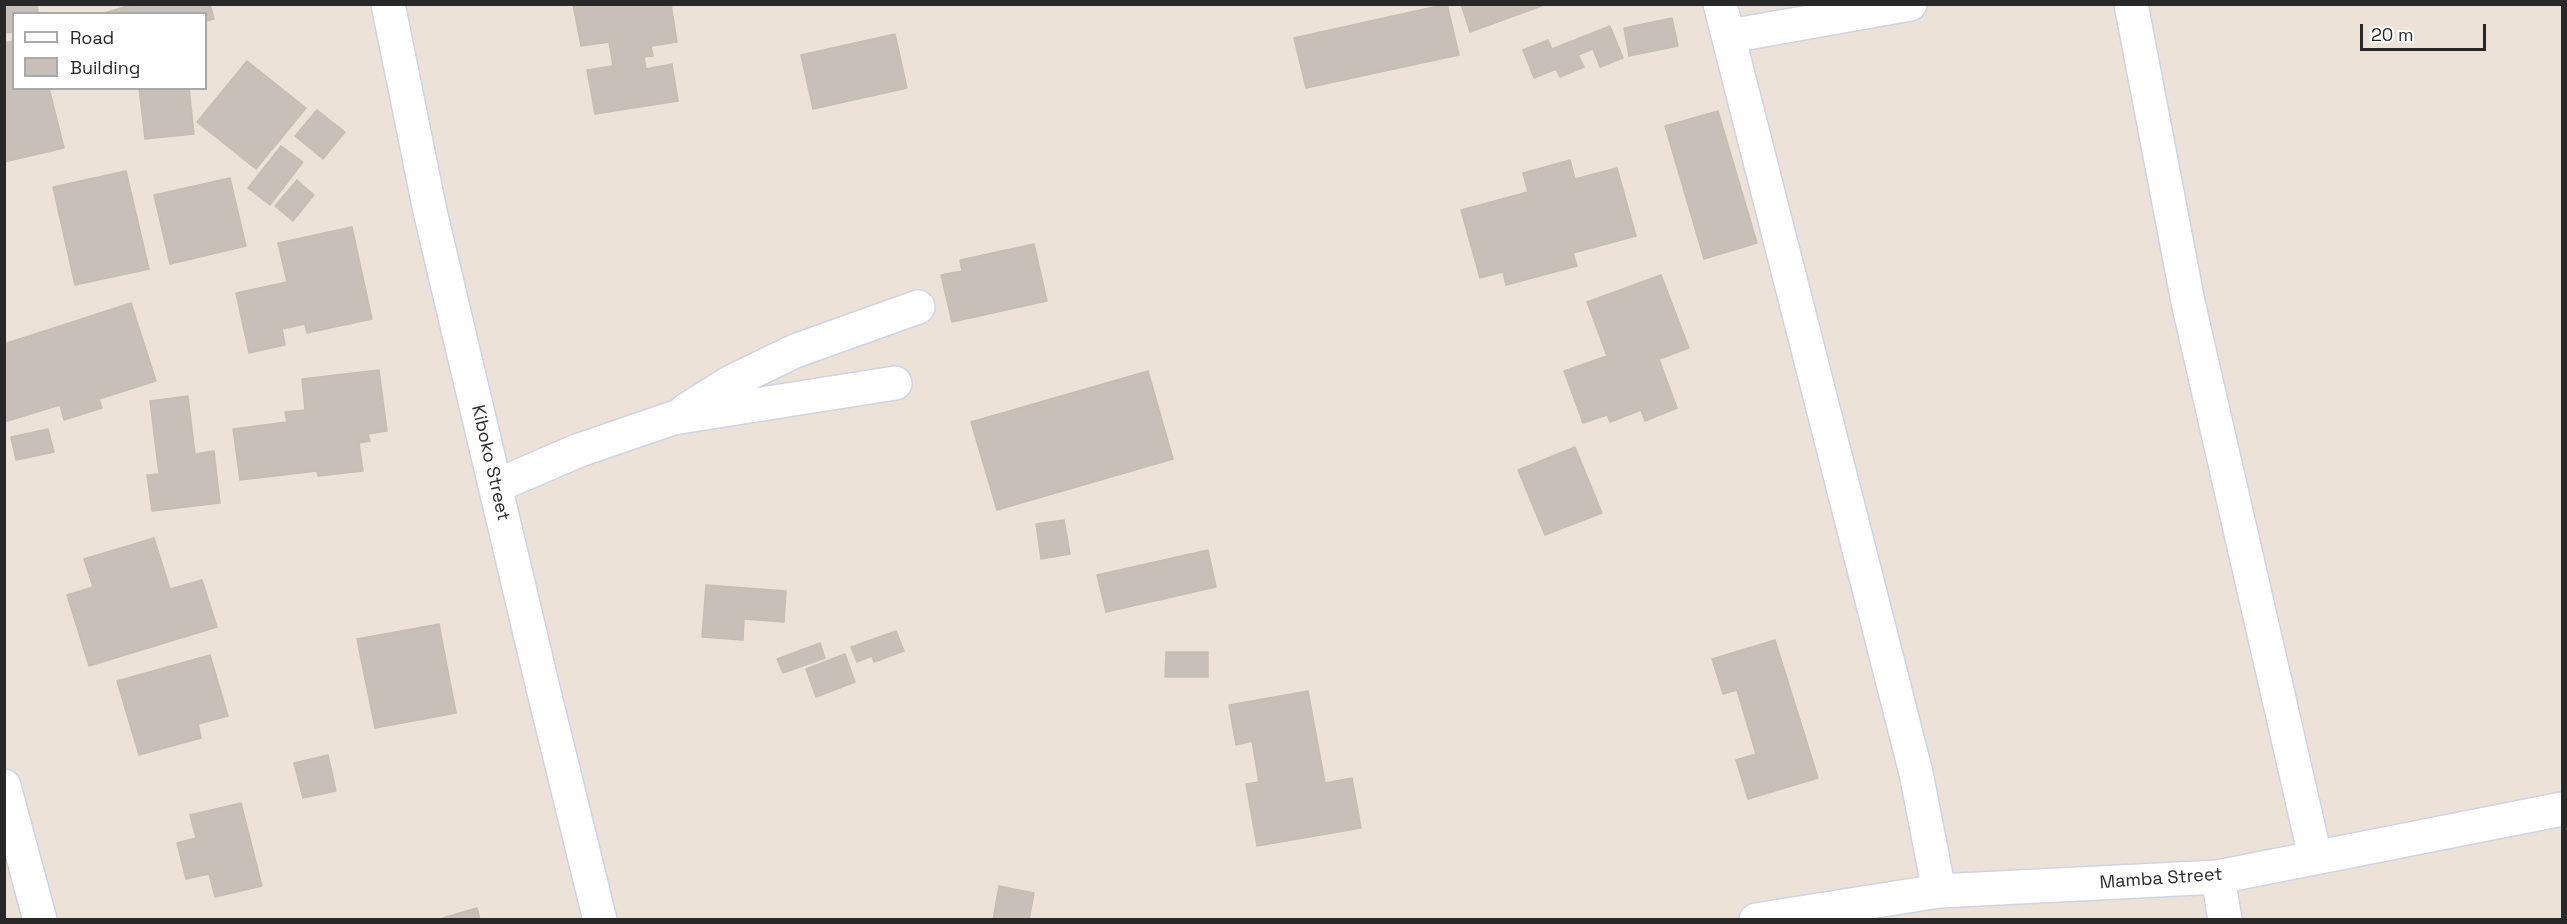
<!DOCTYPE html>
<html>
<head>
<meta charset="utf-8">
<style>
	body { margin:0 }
	#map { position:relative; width:2567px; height:924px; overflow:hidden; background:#ece2d8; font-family:"Space Grotesk",sans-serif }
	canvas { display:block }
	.frame { position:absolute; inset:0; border:6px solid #282828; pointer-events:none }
	.legend { position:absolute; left:12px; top:12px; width:195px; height:78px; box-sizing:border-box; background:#fff; border:2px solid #a9a9a9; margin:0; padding:8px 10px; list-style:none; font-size:18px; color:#282828 }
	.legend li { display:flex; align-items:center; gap:12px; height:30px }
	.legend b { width:30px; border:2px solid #a9a9a9 }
	.scale { position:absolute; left:2360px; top:24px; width:126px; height:27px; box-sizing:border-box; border:3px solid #282828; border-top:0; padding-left:8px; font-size:18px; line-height:21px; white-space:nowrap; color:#282828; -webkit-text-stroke:4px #fff; paint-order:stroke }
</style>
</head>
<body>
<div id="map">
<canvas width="2567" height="924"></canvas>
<div class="frame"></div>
<ul class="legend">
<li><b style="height:8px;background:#fff"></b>Road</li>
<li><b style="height:16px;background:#c7bfb8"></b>Building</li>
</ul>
<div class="scale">20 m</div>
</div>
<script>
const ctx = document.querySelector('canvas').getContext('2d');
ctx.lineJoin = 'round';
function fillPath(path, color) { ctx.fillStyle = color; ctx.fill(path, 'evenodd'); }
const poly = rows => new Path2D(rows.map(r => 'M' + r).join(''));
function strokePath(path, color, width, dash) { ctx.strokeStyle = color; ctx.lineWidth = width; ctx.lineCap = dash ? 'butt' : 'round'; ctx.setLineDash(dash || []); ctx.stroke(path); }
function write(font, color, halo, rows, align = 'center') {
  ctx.font = font + ' "Space Grotesk",sans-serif'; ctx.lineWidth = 5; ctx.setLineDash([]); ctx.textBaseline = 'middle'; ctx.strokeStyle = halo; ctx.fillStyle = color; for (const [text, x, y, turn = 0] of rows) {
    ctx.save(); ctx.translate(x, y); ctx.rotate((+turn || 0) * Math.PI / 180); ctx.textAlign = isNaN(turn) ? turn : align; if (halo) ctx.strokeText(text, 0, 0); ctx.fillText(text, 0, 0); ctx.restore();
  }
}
const building = poly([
	[4,4,37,4,38,14,14,14,14,32,4,33,4,4],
	[134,4,210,4,214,19,206,21,206,14,101,14,134,4],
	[573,4,671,4,677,42,651,46,653,56,644,57,646,69,672,64,678,101,595,114,587,70,613,66,609,42,581,46,573,4],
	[1447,4,1459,55,1306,88,1294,38,1447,4],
	[1461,4,1547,4,1470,32,1461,4],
	[1672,18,1678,46,1629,56,1624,28,1672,18],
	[1610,26,1623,58,1600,67,1593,49,1578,55,1584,67,1560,77,1556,69,1534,78,1523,50,1548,40,1552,49,1610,26],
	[895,34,907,88,813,109,801,55,895,34],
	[14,41,14,88,49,88,64,148,4,162,4,43,14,41],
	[247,61,306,108,256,169,197,122,247,61],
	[139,88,189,88,194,134,145,139,139,88],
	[317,110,345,132,323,159,295,136,317,110],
	[1718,111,1757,243,1704,259,1665,126,1718,111],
	[281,146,303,162,270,205,248,188,281,146],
	[1570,160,1575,179,1617,168,1636,236,1573,253,1577,266,1506,285,1503,272,1480,278,1461,210,1528,192,1523,173,1570,160],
	[126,171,149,269,75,285,53,187,126,171],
	[230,178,246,246,170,264,154,195,230,178],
	[297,180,314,195,293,221,275,206,297,180],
	[352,227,372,319,307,333,305,324,282,329,285,345,249,353,236,293,287,282,278,243,352,227],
	[1034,244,1047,301,952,322,941,275,962,271,960,260,1034,244],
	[1661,275,1689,348,1659,359,1677,408,1645,421,1641,410,1610,422,1607,415,1583,423,1564,371,1607,356,1587,302,1661,275],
	[131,303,156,381,99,399,102,408,64,420,60,405,4,422,4,344,131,303],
	[379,370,387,431,368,434,370,441,359,443,363,471,318,476,317,471,240,480,233,429,287,422,285,412,305,410,302,379,379,370],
	[1148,371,1173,459,997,510,971,422,1148,371],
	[188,396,195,454,214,451,220,503,152,511,147,475,159,474,150,401,188,396],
	[48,429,54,452,16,460,11,437,48,429],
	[1575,447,1602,513,1545,535,1518,470,1575,447],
	[1064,520,1070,554,1041,559,1036,524,1064,520],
	[154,538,170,589,202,580,217,627,89,666,67,595,93,587,84,559,154,538],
	[1208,550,1216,587,1106,612,1097,575,1208,550],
	[706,585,786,591,784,622,744,619,743,640,702,637,706,585],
	[439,624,456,713,375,728,357,639,439,624],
	[896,631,904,651,874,662,872,656,857,662,851,647,896,631],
	[1775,640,1818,778,1748,799,1736,760,1756,754,1737,690,1723,694,1712,659,1775,640],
	[820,643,825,658,783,673,777,659,820,643],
	[1166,652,1208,652,1208,677,1165,677,1166,652],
	[845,654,855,682,816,697,806,669,845,654],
	[210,655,228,716,198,724,201,738,139,755,117,681,210,655],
	[1308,691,1325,783,1352,778,1361,828,1257,846,1246,784,1259,782,1252,741,1236,745,1229,705,1308,691],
	[328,755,336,791,303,798,294,763,328,755],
	[241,803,262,886,215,897,209,874,186,879,177,843,196,838,190,815,241,803],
	[999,886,1034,893,1029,920,993,920,999,886],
	[477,908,480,920,438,920,446,917,477,908]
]);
fillPath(building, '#c7bfb8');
strokePath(building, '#c7beb2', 1.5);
const minor = poly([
	[388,4,430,211,542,684,600,920],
	[1720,4,1916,773,1939,891],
	[2131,4,2188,302,2315,856],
	[1730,36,1910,4],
	[685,411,731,382,795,351,918,307],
	[496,486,577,451,673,418,895,383],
	[4,786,40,920],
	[2218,877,2225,920],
	[1756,920,1939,891,2218,877,2562,809]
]);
strokePath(minor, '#ced4e3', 36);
strokePath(minor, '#fff', 33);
write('18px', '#282828', '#fff', [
	["Kiboko Street",490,463,77],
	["Mamba Street",2161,879,-4]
]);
</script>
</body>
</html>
